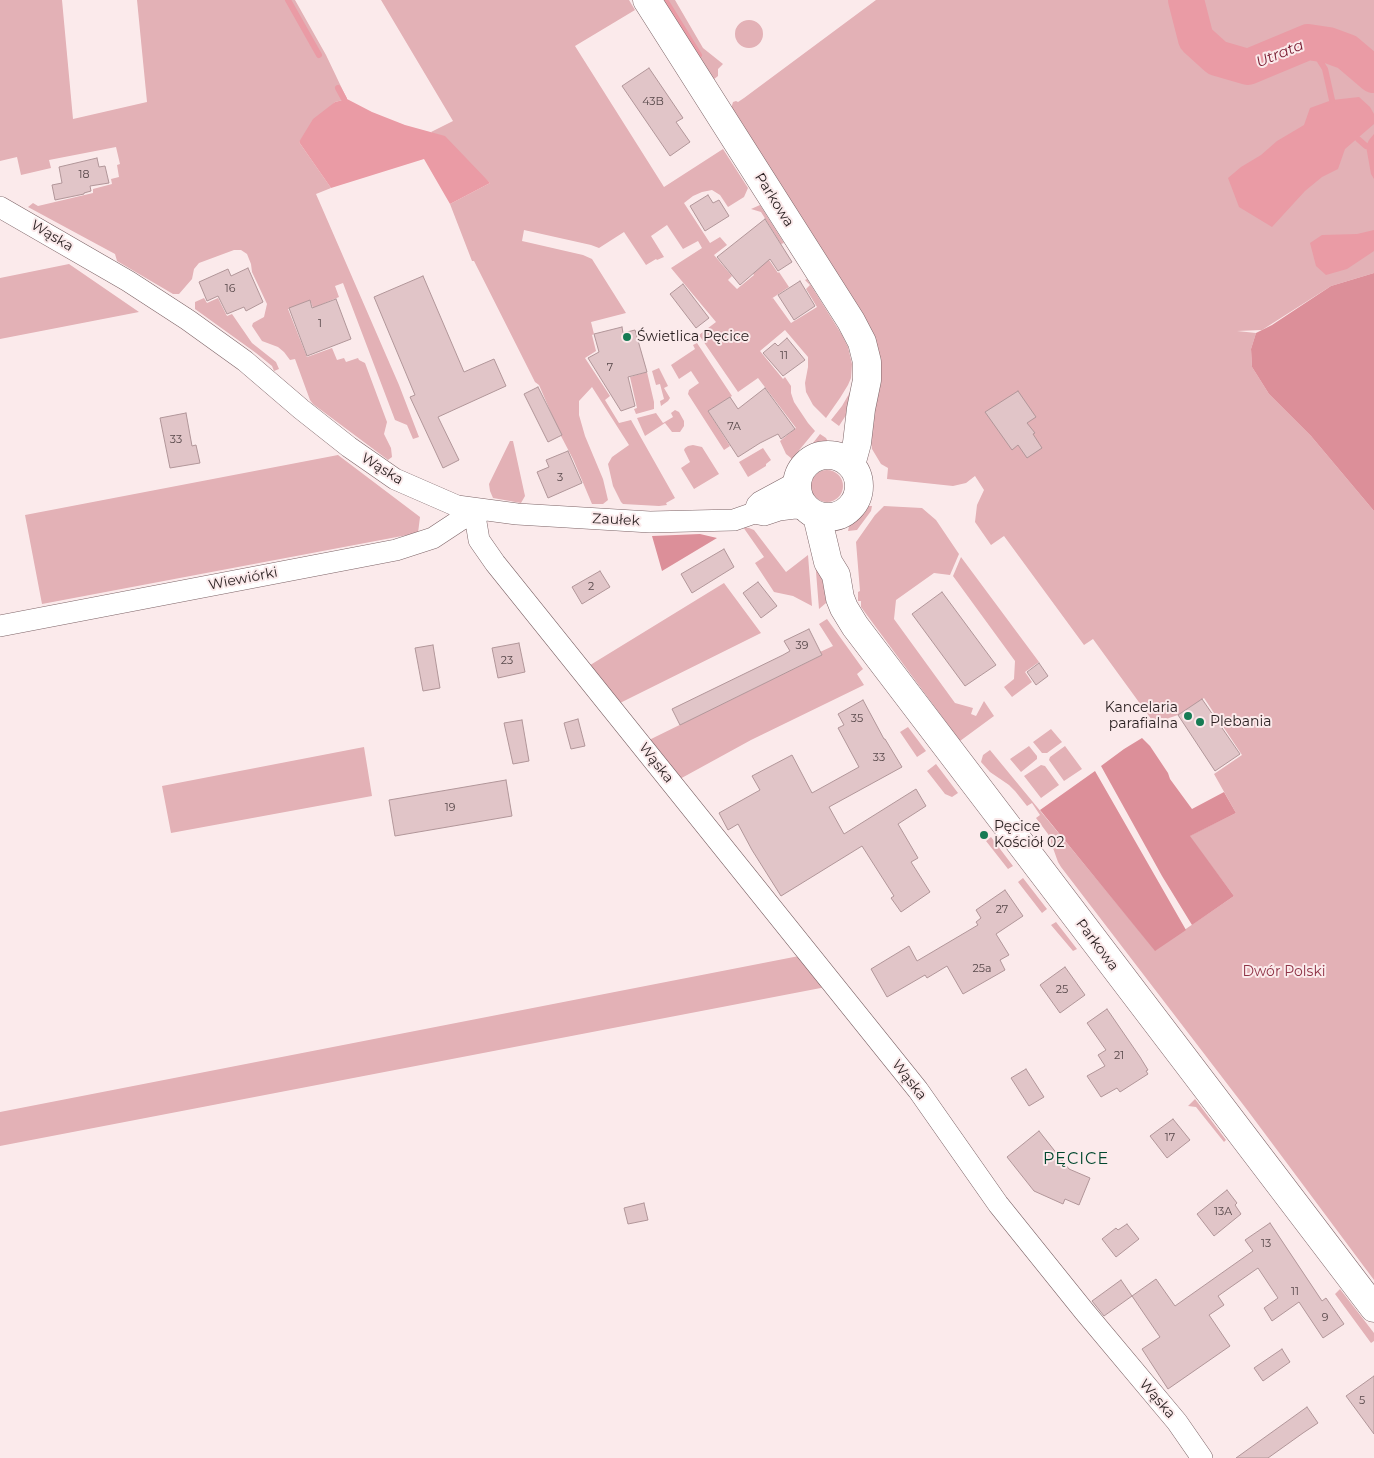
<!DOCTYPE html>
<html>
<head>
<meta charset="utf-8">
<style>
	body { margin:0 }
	canvas { display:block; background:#fbeaeb }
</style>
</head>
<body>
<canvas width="1374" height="1458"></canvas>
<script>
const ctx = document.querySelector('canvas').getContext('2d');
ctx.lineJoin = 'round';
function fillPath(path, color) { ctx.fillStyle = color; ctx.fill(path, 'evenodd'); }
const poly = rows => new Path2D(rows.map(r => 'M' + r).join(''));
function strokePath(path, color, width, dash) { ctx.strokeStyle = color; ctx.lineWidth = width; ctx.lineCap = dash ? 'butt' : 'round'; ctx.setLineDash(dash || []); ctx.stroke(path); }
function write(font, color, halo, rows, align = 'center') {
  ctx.font = font + ' Montserrat,sans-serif'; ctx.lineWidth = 4; ctx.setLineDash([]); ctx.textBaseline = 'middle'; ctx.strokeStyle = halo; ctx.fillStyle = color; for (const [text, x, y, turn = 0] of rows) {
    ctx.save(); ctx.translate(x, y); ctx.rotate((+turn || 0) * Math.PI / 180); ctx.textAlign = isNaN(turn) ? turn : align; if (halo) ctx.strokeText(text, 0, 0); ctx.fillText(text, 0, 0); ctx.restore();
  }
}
fillPath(poly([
	[0,0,62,0,73,119,147,102,137,0,295,0,326,55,347,99,335,102,299,142,331,188,316,194,399,385,419,437,413,439,407,425,395,420,343,283,335,286,339,297,313,308,310,300,288,309,307,357,332,348,337,360,344,358,346,362,358,358,359,360,365,363,387,422,384,434,391,448,392,457,388,460,313,404,310,400,295,359,290,360,284,352,278,347,262,341,252,326,253,323,264,317,267,304,252,272,251,264,247,254,241,250,234,250,199,263,194,269,192,279,179,294,173,294,117,261,115,254,28,207,33,203,38,206,93,193,93,189,112,184,111,179,119,177,117,165,120,164,116,147,49,160,51,168,21,175,17,157,0,161],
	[381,0,629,0,635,10,575,46,664,187,723,149,748,188,744,197,728,207,720,195,712,190,702,192,693,196,684,203,710,243,720,237,727,245,714,255,732,276,728,280,737,289,754,275,742,261,761,248,778,273,779,272,789,287,771,299,773,298,791,323,817,307,806,289,810,285,805,280,807,279,842,335,848,347,852,364,851,378,848,385,840,398,826,418,813,405,806,392,805,383,808,367,808,357,785,330,760,351,783,379,785,377,791,386,791,393,794,402,808,423,815,431,791,460,791,458,786,454,780,441,796,428,758,378,738,392,699,335,716,322,671,268,702,248,698,241,683,249,667,225,651,236,664,257,657,260,656,259,646,265,624,232,599,248,591,245,524,230,522,241,583,255,592,259,626,313,591,322,594,334,592,335,596,351,585,358,610,396,605,400,619,423,631,420,675,498,666,503,667,505,659,506,623,504,621,502,613,486,608,464,612,457,629,445,592,387,579,401,579,415,585,436,603,479,608,500,603,504,592,504,573,459,561,436,539,385,535,382,474,261,472,261,450,204,490,183,431,132,453,121],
	[660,0,675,0,703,48,723,64,718,69,718,76,713,80],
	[876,0,1374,0,1374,273,1331,286,1262,330,1237,331,1256,333,1251,349,1252,367,1269,394,1311,436,1374,511,1374,1280,1248,1111,1061,867,1058,862,1048,834,1036,818,1040,815,1032,803,1027,806,1015,791,1009,785,990,772,981,762,983,755,990,750,1155,950,1234,896,1189,836,1236,813,1214,774,1242,755,1204,698,1178,715,1169,718,1157,727,1093,639,1084,645,1004,536,991,545,975,522,977,505,984,490,975,476,966,483,953,486,887,479,888,468,881,464,872,449,871,442,876,386,730,112,733,102,736,101,738,102,744,98],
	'735 34a14 14 0 1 1 28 0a14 14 0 1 1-28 0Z',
	[760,205,784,243,781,244,761,212,751,209],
	[69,264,139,312,0,339,0,278],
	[204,298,207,303,218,298,227,316,232,314,252,343,276,362,279,369,274,371,272,366,256,353,195,309,195,302],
	[697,343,732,396,708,411,730,446,724,450,688,394,689,390,699,383,691,371,679,379,671,365,695,349,693,345],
	[659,368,668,386,664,388,670,398,668,401,661,406,660,401,664,399,660,384,656,385,652,371],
	[647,372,654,402,654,409,636,414,634,409,637,408,630,377],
	[857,380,848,412,839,426,831,420,842,406],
	[675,410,679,412,684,421,684,426,680,432,672,432,665,423,645,436,637,418,656,413,663,423,673,417,671,413],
	[820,434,826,438,828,442,808,453,799,461],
	[510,441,513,441,525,496,521,503,493,498,490,491,489,484],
	[688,446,693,445,702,447,719,474,694,489,681,468,690,462,684,450,685,448],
	[763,448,771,460,766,464,766,466,748,477,739,462],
	[338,455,420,517,418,533,42,604,25,515],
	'811 486a16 16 0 1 1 32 0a16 16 0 1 1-32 0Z',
	[867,506,872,506,871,511,857,530,848,531,850,522,856,512],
	[884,506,922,508,936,520,959,554,950,575,934,573,896,600,894,619,955,703,973,708,971,714,976,716,984,701,994,716,960,741,861,607,861,601,858,601,858,592,860,591,856,542,875,515],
	[743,527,749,528,754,530,786,572,808,555,812,606,793,596,774,592,755,563,764,557],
	[961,557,1039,662,1025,672,1032,682,1012,697,1004,687,1014,679,1015,661,953,576],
	[815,559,829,597,826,603,819,609],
	[724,583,761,633,620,703,587,667],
	[827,619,863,669,857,674,864,685,751,740,678,780,647,741,822,655,820,652,833,646,819,624],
	[908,727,926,751,917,757,900,732],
	[1051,729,1062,742,1047,753,1042,753,1033,742],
	[1029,746,1037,756,1037,759,1021,772,1010,759],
	[1065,746,1082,769,1064,781,1049,760,1050,757],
	[364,747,372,796,171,833,162,786],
	[936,764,958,793,952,797,945,794,927,771],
	[1041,765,1045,766,1059,785,1041,798,1024,776],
	[991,837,1013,866,1008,869,986,841],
	[1023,878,1047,909,1042,913,1018,882],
	[1056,922,1077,949,1073,951,1051,925],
	[799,956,826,987,0,1146,0,1112],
	[1195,1099,1226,1140,1224,1142,1196,1107,1188,1106],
	[1340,1289,1374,1333,1374,1341,1371,1343,1335,1294]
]), '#e3b1b6');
fillPath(poly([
	[1374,273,1374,511,1311,436,1269,394,1252,367,1251,349,1256,333,1272,325,1331,286],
	[700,534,717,538,662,571,652,536],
	[1142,738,1150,746,1168,773,1170,779,1192,809,1224,792,1236,813,1190,836,1234,896,1192,925,1162,876,1101,766,1124,749],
	[1095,771,1186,930,1155,951,1040,810]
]), '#dc8f99');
fillPath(poly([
	[1359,97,1370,107,1374,114,1374,124,1345,149,1338,169,1322,177,1305,191,1272,227,1239,207,1228,178,1241,167,1261,155,1277,141,1304,125,1310,108,1332,100],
	[347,99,372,112,405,125,445,136,490,183,450,204,424,159,331,188,299,142,313,119,335,102],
	[1374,134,1374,179,1371,174,1366,146,1369,140],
	[1374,230,1374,251,1347,269,1326,275,1316,266,1310,243,1322,235,1357,234]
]), '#ea9ba5');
strokePath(poly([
	[288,0,319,55],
	[665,0,699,55],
	[1308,42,1325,69,1332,100],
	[338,88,344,99],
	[1358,139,1366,146]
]), '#ea9ba5', 6);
strokePath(poly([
	[1186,0,1196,39,1217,58,1248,67,1308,42,1328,45,1347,52,1374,75]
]), '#ea9ba5', 36);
const building = poly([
	[649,68,683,118,676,122,690,142,670,156,622,86,649,68],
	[97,158,99,167,105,166,109,183,90,186,91,191,84,193,84,194,55,200,52,185,62,183,59,167,97,158],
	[708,195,713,203,719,200,729,216,705,231,690,206,708,195],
	[765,219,792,262,778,271,770,259,740,285,717,257,765,219],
	[248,268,263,302,246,311,244,307,227,314,218,296,207,301,199,282,228,269,231,276,248,268],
	[423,276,464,372,494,359,506,386,438,417,459,460,443,468,410,397,415,395,374,297,423,276],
	[800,281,815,306,794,320,778,295,800,281],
	[683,284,709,318,696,328,670,294,683,284],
	[336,299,351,339,307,356,289,308,310,300,312,308,336,299],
	[622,327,623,333,635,330,647,372,628,377,635,406,621,411,588,358,599,352,594,334,622,327],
	[787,338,805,360,783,376,763,353,775,343,778,346,787,338],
	[538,387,562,435,548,442,524,394,538,387],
	[765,388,795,429,781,439,778,434,760,443,738,457,708,411,730,397,738,409,765,388],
	[1018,391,1036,417,1027,423,1035,433,1033,434,1042,448,1027,458,1018,445,1012,450,985,412,1018,391],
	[186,413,192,446,196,445,200,463,170,468,160,418,186,413],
	[568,451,582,483,548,498,537,472,549,467,546,460,568,451],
	[724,549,734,567,692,593,681,574,724,549],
	[600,571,610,587,582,604,572,587,600,571],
	[758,582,777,606,761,618,743,593,758,582],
	[942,592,996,665,965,686,912,614,942,592],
	[809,629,822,655,680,725,672,709,783,655,790,651,784,641,809,629],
	[519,643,525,672,498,678,492,648,519,643],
	[433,645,440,688,423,691,415,648,433,645],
	[1039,663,1048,676,1036,685,1027,672,1039,663],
	[1202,699,1240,754,1215,771,1178,715,1202,699],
	[863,700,884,739,885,739,902,767,829,807,844,834,916,789,926,806,898,824,918,858,911,862,930,892,901,912,891,898,894,896,862,846,781,896,752,850,738,824,728,830,719,813,760,790,752,776,792,755,812,793,859,767,838,728,844,725,838,714,863,700],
	[578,719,585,746,571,749,564,723,578,719],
	[522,720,529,761,513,764,504,723,522,720],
	[506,780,512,816,395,836,389,800,506,780],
	[1005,890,1023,916,996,934,1009,955,1000,960,1005,970,963,994,947,966,927,978,925,975,887,997,871,969,909,946,917,961,978,925,976,922,981,918,976,910,1005,890],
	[1065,967,1085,995,1060,1013,1040,985,1065,967],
	[1107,1009,1140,1057,1148,1070,1146,1071,1148,1074,1120,1092,1117,1088,1101,1097,1087,1076,1105,1066,1098,1055,1106,1050,1087,1023,1107,1009],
	[1026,1069,1044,1097,1029,1106,1011,1078,1026,1069],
	[1173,1119,1190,1140,1167,1158,1150,1136,1173,1119],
	[1039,1131,1069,1169,1090,1178,1079,1205,1065,1199,1063,1204,1034,1191,1007,1157,1039,1131],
	[1227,1190,1237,1203,1235,1205,1241,1214,1214,1236,1197,1214,1227,1190],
	[644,1203,648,1220,628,1224,624,1208,644,1203],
	[1270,1223,1322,1301,1326,1298,1344,1324,1323,1338,1299,1302,1272,1321,1264,1308,1278,1298,1258,1268,1218,1296,1224,1305,1209,1315,1230,1346,1168,1389,1142,1349,1160,1337,1132,1296,1156,1279,1175,1306,1253,1251,1245,1240,1270,1223],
	[1127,1224,1139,1239,1116,1257,1102,1239,1116,1228,1118,1230,1127,1224],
	[1121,1280,1132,1296,1104,1316,1092,1301,1121,1280],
	[1282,1349,1290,1362,1263,1381,1254,1368,1282,1349],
	[1374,1376,1374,1434,1346,1396,1374,1376],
	[1307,1407,1318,1423,1303,1433,1268,1458,1236,1458,1307,1407]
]);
fillPath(building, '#e1c5c8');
strokePath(building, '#b19699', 1);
const street = poly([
	[0,207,128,281,188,320,245,361,301,409,349,447,395,479,457,506,517,514,650,522,734,520,754,513,764,515,779,510,795,508,806,509],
	[477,509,476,522,479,540,495,563,918,1090,998,1204,1084,1311,1177,1422,1202,1458],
	[754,513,757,505,760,502,797,482],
	[0,626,396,550,433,538,477,509]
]);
const secondary = poly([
	[647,0,851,321,862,342,867,362,867,380,861,409,857,443,851,465],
	'797 486a31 31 0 1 1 62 0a31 31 0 1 1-62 0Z',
	[817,516,828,562,836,575,840,598,844,608,855,626,1374,1308]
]);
strokePath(street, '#7d6467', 22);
strokePath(secondary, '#7d6467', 29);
strokePath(street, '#fff', 21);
strokePath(secondary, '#fff', 28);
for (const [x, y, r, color] of [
	[627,337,5,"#167b54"],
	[1188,716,5,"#167b54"],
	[1200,722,5,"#167b54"],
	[984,835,5,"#167b54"]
]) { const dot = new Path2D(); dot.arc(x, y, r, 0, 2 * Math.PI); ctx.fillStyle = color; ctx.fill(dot); strokePath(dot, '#fbeaeb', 2); }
write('11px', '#57484a', null, [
	["43B",653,102],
	["18",84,175],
	["16",230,289],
	["1",320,324],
	["11",784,356],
	["7",610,368],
	["7A",734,427],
	["33",176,440],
	["3",560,478],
	["2",591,587],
	["39",802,646],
	["23",507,661],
	["35",857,719],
	["33",879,758],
	["19",450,808],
	["27",1002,910],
	["25a",982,969],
	["25",1062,990],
	["21",1119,1056],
	["17",1170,1138],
	["13A",1223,1212],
	["13",1266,1244],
	["11",1295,1292],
	["9",1325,1318],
	["5",1362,1401]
]);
write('14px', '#291f20', '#fbeaeb', [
	["Parkowa",774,200,58],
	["Wąska",52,236,31],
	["Wąska",382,469,32],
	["Zaułek",616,520,3],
	["Wiewiórki",243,579,-11],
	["Wąska",656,763,52],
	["Parkowa",1097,945,53],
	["Wąska",909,1080,52],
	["Wąska",1157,1399,49]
]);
write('14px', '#291f20', '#fbeaeb', [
	["Świetlica Pęcice",637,337],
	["Kancelaria",1178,708,"right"],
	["parafialna",1178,724,"right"],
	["Plebania",1210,722],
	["Pęcice",994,827],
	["Kościół 02",994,843]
], 'left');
write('14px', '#8f3346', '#fbeaeb', [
	["Dwór Polski",1284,972]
]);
write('italic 15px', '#7a1f34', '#fbeaeb', [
	["Utrata",1280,54,-22]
]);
ctx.letterSpacing = '1px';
write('16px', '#00482e', '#fbeaeb', [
	["PĘCICE",1076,1159]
]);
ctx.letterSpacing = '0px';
</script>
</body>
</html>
